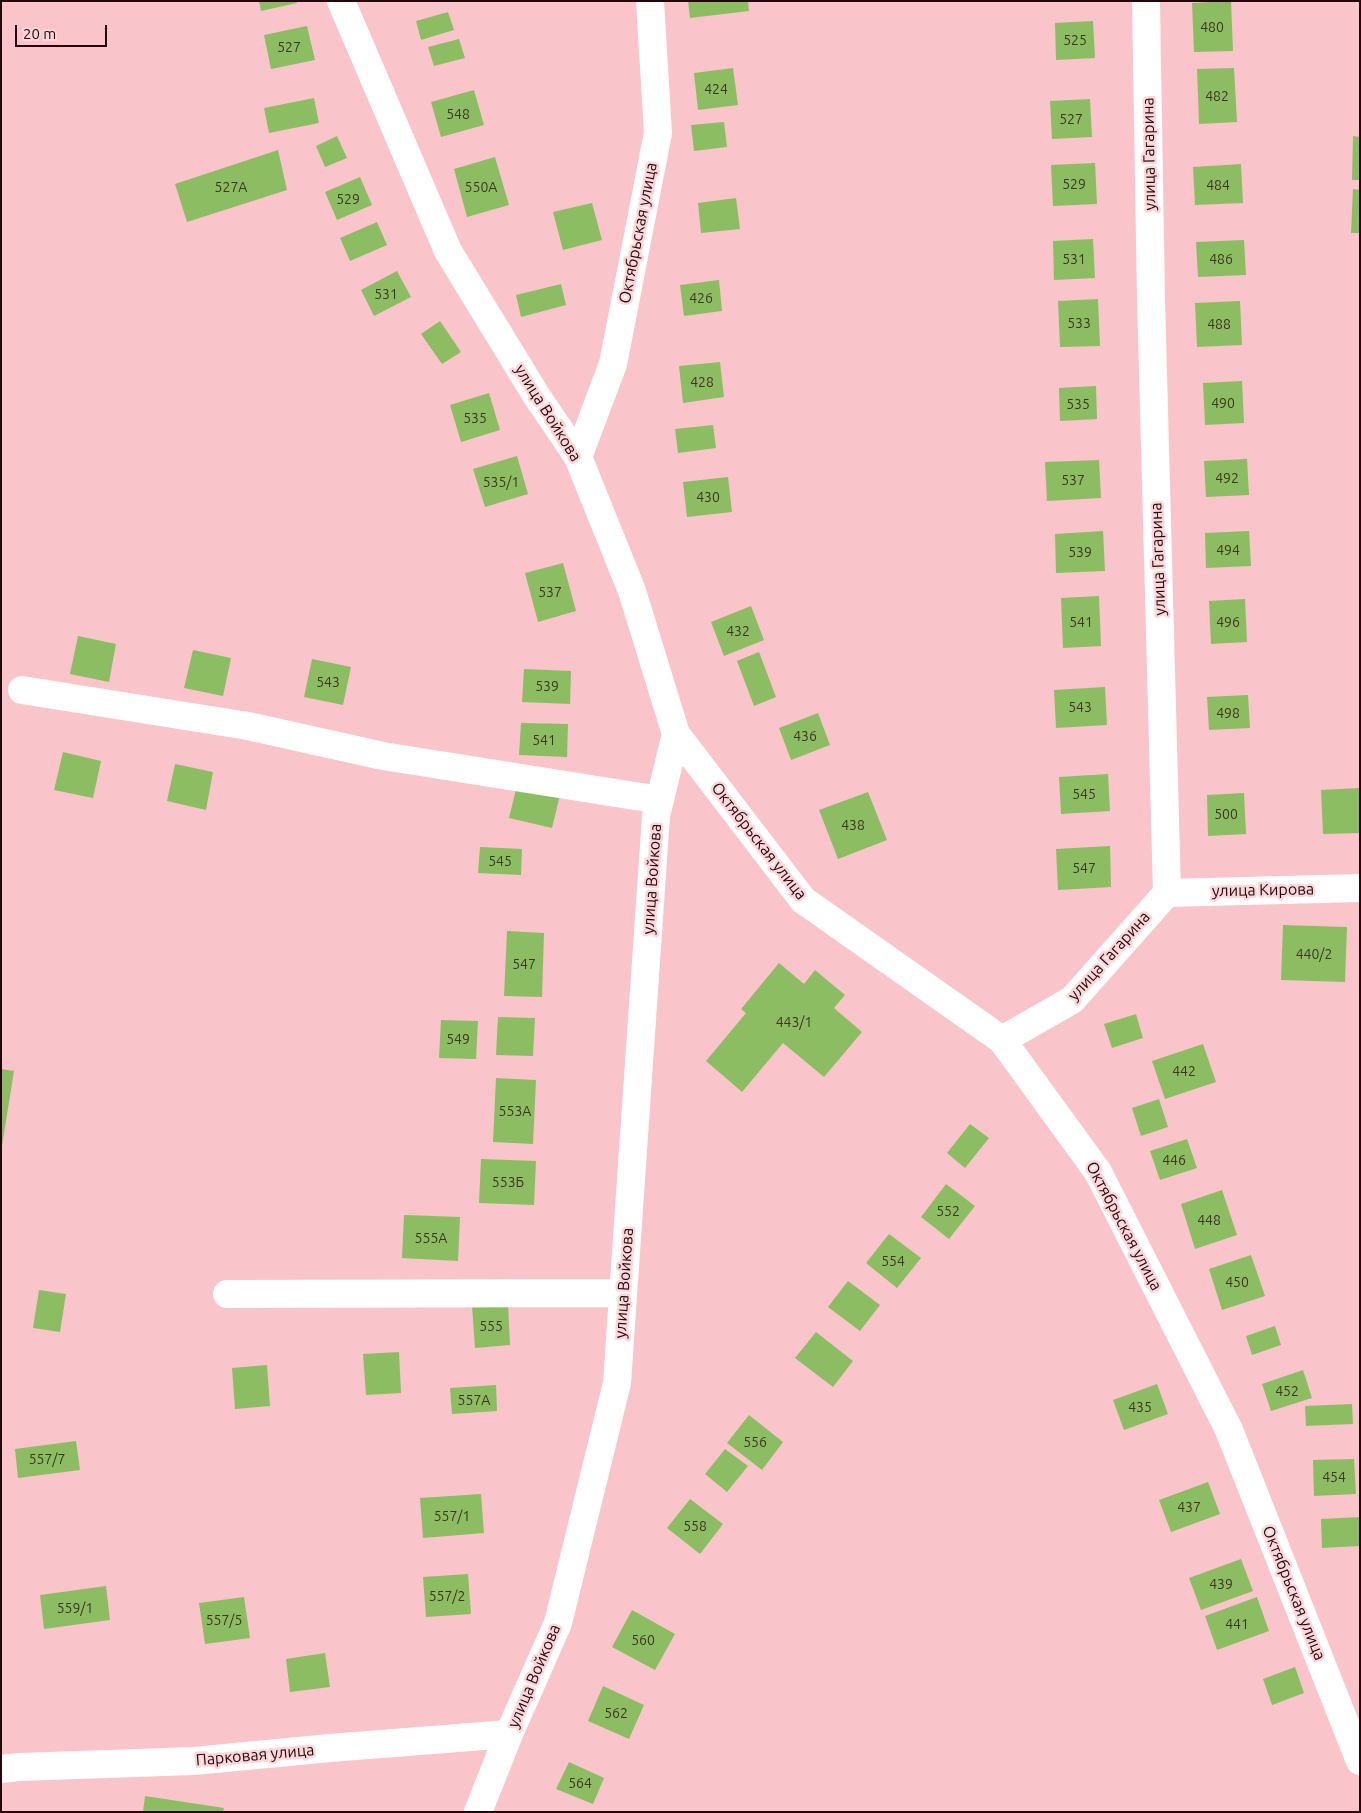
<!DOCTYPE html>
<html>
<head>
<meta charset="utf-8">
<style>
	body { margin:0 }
	#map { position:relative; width:1361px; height:1813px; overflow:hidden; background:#f9c4ca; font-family:Ubuntu,sans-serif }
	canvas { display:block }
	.frame { position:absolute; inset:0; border:2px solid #24060c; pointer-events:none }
	.scale { position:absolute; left:15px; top:25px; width:92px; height:22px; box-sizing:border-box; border:2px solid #24060c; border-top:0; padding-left:6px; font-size:15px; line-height:18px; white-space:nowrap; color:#24060c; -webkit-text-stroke:4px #fbd7da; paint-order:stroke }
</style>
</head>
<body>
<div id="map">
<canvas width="1361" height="1813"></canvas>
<div class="frame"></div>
<div class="scale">20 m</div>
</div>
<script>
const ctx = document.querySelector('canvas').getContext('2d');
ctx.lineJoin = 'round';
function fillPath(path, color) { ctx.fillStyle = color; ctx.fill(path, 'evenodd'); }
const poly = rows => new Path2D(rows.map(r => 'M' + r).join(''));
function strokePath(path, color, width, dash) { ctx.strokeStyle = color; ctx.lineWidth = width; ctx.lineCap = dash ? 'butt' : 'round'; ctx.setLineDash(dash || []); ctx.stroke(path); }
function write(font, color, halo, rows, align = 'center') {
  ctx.font = font + ' Ubuntu,sans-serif'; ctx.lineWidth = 5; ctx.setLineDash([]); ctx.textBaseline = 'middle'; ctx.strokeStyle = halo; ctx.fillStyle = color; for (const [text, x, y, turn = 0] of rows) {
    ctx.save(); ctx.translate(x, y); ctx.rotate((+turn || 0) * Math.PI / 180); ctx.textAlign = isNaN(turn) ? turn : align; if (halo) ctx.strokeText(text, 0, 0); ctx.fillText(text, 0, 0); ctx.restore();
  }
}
fillPath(poly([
	[259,1,296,1,297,3,261,11],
	[688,1,748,1,749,11,690,18],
	[1231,1,1233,51,1194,52,1192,3],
	[448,12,454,30,421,40,416,21],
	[1093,21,1095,58,1056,60,1055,23],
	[307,26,315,60,271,69,264,35],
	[459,39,465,58,434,66,428,47],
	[733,68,738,105,698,110,694,73],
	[1234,68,1237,122,1199,124,1197,69],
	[474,90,484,125,441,137,431,102],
	[314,98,319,123,269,133,264,108],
	[1090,99,1092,137,1052,139,1050,101],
	[724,122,727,147,694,151,691,125],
	[337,136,347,158,325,167,316,146],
	[1353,136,1360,137,1360,180,1352,180],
	[278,150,287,190,187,222,175,184],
	[495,157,509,205,467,217,454,169],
	[1095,163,1097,204,1053,206,1051,165],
	[1241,164,1243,203,1195,205,1193,167],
	[360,177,372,205,337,220,325,192],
	[1353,189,1360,190,1360,233,1351,233],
	[736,198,740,229,701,233,698,203],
	[592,203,602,240,563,250,553,212],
	[377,222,387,245,350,261,340,238],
	[1093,239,1095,278,1054,280,1053,241],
	[1244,240,1246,275,1198,277,1196,242],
	[397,271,411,297,374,316,361,290],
	[719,280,722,311,684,316,680,285],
	[561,284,566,305,521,317,516,295],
	[1098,299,1100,346,1060,347,1058,301],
	[1240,301,1242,345,1197,347,1195,303],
	[440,321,461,352,442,364,421,334],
	[720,362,724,397,683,403,679,366],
	[1242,381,1244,423,1205,425,1203,383],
	[1096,386,1097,419,1060,421,1059,388],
	[489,393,500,430,461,442,450,405],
	[713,425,716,448,678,453,675,429],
	[517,456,528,494,485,507,473,469],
	[1247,459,1249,495,1206,497,1204,461],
	[1099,460,1101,498,1047,501,1045,462],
	[728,477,732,512,687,517,683,482],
	[1103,531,1105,571,1056,573,1055,534],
	[1249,531,1251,566,1206,568,1205,533],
	[563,563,576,611,538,622,525,573],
	[1099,596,1101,646,1063,648,1061,598],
	[1245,599,1247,642,1211,644,1209,601],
	[751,606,764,640,724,656,711,622],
	[78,636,116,644,109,682,70,674],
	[193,650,231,658,223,696,184,688],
	[759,652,776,697,754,706,737,661],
	[312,659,351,667,343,705,304,697],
	[524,669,571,671,570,704,522,702],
	[1105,687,1107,725,1056,728,1054,690],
	[1248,695,1250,728,1209,730,1207,697],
	[818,713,830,745,791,760,779,728],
	[521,723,568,724,567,757,519,755],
	[63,752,101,761,93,798,54,790],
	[175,764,213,772,206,810,167,801],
	[1108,774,1110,811,1061,814,1059,777],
	[517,785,560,795,552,828,509,818],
	[1360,788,1360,833,1323,834,1321,790],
	[868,792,887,840,838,859,819,810],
	[1244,793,1246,834,1208,836,1207,795],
	[1110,846,1111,887,1058,890,1056,849],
	[480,847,522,849,521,875,478,873],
	[1283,925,1347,927,1345,982,1281,980],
	[507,931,544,933,542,997,504,996],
	[779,963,804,984,815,970,845,995,834,1008,862,1032,824,1077,783,1043,742,1092,706,1061,746,1013,741,1009],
	[1136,1014,1143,1038,1112,1048,1104,1024],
	[498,1017,535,1018,533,1056,496,1055],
	[441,1020,478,1021,476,1059,439,1058],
	[1203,1044,1216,1082,1165,1099,1152,1061],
	[1,1069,14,1071,2,1146,1,1146],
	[496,1078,536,1080,533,1144,493,1142],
	[1159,1099,1168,1127,1141,1136,1132,1108],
	[970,1124,989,1138,965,1168,947,1153],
	[1187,1139,1197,1168,1160,1180,1150,1151],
	[481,1159,536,1161,534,1205,479,1203],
	[946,1184,975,1206,949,1239,921,1217],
	[1222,1190,1237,1235,1195,1249,1181,1204],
	[404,1215,460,1217,458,1261,402,1258],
	[889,1234,921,1258,897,1288,866,1263],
	[1251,1255,1265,1296,1222,1310,1209,1269],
	[848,1281,880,1305,860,1331,828,1307],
	[39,1290,66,1294,60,1332,33,1328],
	[508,1304,510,1345,475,1348,472,1306],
	[1275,1326,1281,1345,1252,1355,1246,1336],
	[816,1332,853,1361,833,1387,795,1358],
	[399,1352,401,1393,366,1395,363,1354],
	[267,1365,270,1406,235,1409,232,1368],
	[1303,1370,1312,1398,1271,1411,1262,1384],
	[1157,1384,1168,1414,1124,1430,1113,1400],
	[496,1385,497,1411,452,1414,450,1388],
	[1352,1404,1353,1424,1306,1426,1305,1406],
	[749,1415,783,1442,762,1470,727,1443],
	[76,1441,80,1470,18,1478,15,1449],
	[725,1449,748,1466,727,1492,705,1474],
	[1354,1459,1356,1494,1314,1496,1313,1460],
	[1208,1482,1220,1514,1171,1532,1159,1500],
	[481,1494,484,1533,423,1538,420,1498],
	[690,1499,723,1524,700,1554,667,1528],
	[1360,1517,1360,1546,1322,1548,1321,1519],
	[1241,1559,1253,1591,1201,1610,1189,1578],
	[468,1574,471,1614,426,1617,423,1577],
	[106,1586,110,1620,44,1629,40,1595],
	[244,1597,250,1638,205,1644,199,1603],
	[1257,1597,1269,1631,1217,1650,1205,1616],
	[632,1610,675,1634,655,1670,612,1647],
	[325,1653,330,1687,290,1692,286,1659],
	[1295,1667,1304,1693,1272,1705,1263,1679],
	[603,1686,644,1705,629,1739,588,1721],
	[569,1762,604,1778,593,1804,556,1789],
	[145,1796,224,1808,223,1812,143,1812]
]), '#8dbd62');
strokePath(poly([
	[341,1,448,251,536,395,578,457,632,591,676,734,656,816,617,1383,558,1623,509,1734,478,1812],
	[578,457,613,364,658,133,650,1],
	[22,690,248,726,383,756,660,800],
	[676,734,803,900,1002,1040,1098,1172,1229,1430,1360,1761],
	[1167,893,1360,888],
	[1002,1040,1072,1000,1167,893,1151,299,1146,1],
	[227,1294,623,1293],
	[1,1769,19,1767,194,1761,330,1748,509,1734]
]), '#fff', 28);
write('14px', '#3e3422', null, [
	["480",1212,27],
	["525",1075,40],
	["527",289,47],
	["424",716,89],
	["482",1217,96],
	["548",458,114],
	["527",1071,119],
	["529",1074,184],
	["484",1218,185],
	["527А",231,187],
	["550А",481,187],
	["529",348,199],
	["531",1074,259],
	["486",1221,259],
	["531",386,294],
	["426",701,298],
	["533",1079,323],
	["488",1219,324],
	["428",702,382],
	["490",1223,403],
	["535",1078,404],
	["535",475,418],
	["492",1227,478],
	["537",1073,480],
	["535/1",501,482],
	["430",708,497],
	["494",1228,550],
	["539",1080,552],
	["537",550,592],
	["541",1081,622],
	["496",1228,622],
	["432",738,631],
	["543",328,682],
	["539",547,686],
	["543",1080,707],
	["498",1228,713],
	["436",805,736],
	["541",544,740],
	["545",1084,794],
	["500",1226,814],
	["438",853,825],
	["545",500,861],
	["547",1084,868],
	["440/2",1314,954],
	["547",524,964],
	["443/1",794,1022],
	["549",458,1039],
	["442",1184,1071],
	["553А",515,1111],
	["446",1174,1160],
	["553Б",508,1182],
	["552",948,1211],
	["448",1209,1220],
	["555А",431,1238],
	["554",893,1261],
	["450",1237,1282],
	["555",491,1326],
	["452",1287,1391],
	["557А",474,1400],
	["435",1140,1407],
	["556",755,1442],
	["557/7",47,1459],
	["454",1334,1477],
	["437",1189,1507],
	["557/1",452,1516],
	["558",695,1526],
	["439",1221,1584],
	["557/2",447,1596],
	["559/1",75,1608],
	["557/5",224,1620],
	["441",1237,1624],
	["560",643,1640],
	["562",616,1713],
	["564",580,1783]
]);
write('16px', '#24060c', '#fbd7da', [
	["улица Гагарина",1149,154,-91],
	["Октябрьская улица",638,233,-79],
	["улица Войкова",548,413,58],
	["улица Гагарина",1158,559,-92],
	["Октябрьская улица",759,841,52],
	["улица Войкова",652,879,-86],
	["улица Кирова",1263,890,-1],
	["улица Гагарина",1109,956,-48],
	["Октябрьская улица",1124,1226,62],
	["улица Войкова",624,1283,-86],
	["Октябрьская улица",1294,1593,68],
	["улица Войкова",534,1676,-67],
	["Парковая улица",255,1755,-5]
]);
</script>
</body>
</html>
